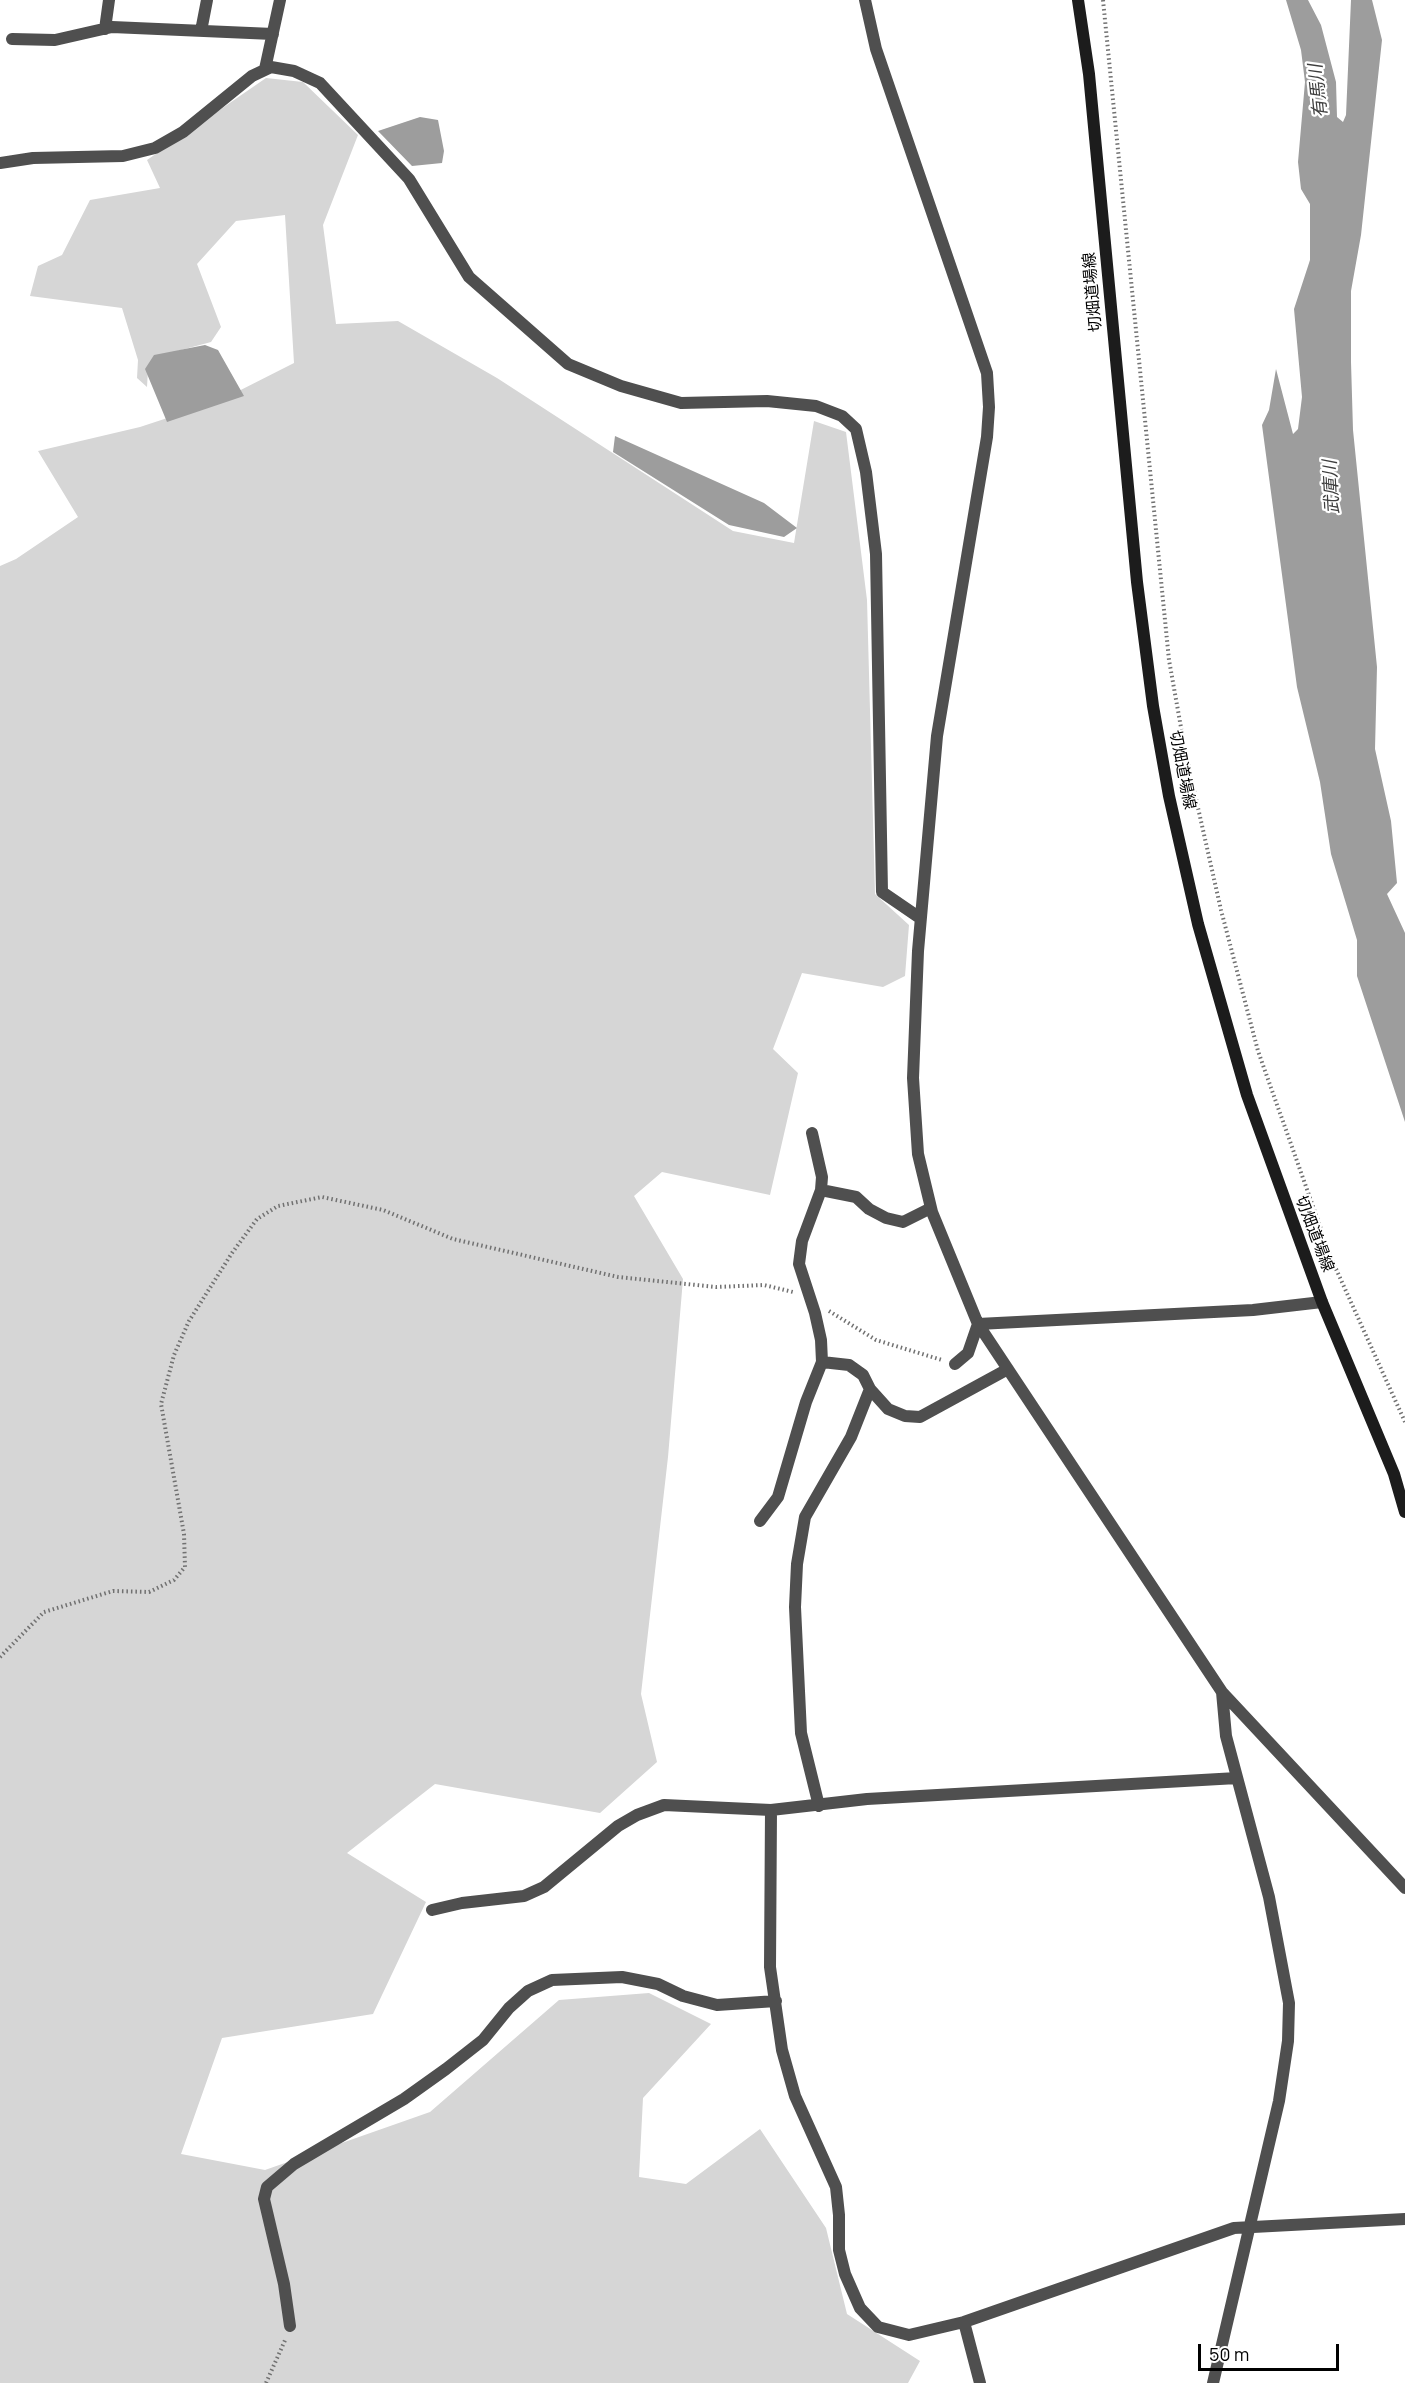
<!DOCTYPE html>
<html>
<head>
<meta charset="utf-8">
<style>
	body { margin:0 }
	#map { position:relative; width:1405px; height:2383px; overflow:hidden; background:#fff; font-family:Manrope,sans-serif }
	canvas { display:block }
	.scale { position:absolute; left:1198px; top:2344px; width:141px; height:27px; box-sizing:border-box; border:3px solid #000; border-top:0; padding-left:8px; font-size:18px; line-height:21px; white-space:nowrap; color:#000; -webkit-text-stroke:4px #fff; paint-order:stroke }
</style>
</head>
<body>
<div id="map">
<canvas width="1405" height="2383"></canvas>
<div class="scale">50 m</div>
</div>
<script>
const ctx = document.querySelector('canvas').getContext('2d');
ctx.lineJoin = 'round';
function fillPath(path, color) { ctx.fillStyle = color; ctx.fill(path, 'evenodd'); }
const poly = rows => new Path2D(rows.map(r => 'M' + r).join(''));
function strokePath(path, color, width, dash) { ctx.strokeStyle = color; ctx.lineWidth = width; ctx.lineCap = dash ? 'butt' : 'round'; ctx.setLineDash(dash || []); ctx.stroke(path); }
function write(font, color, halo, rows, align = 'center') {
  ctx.font = font + ' Manrope,"Noto Sans JP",sans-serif'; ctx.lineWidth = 4.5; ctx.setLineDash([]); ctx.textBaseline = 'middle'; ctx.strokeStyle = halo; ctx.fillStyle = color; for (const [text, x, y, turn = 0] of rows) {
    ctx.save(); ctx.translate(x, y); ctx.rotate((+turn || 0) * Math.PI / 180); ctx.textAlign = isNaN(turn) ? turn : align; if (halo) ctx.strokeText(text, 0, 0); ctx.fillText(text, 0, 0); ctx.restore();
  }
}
fillPath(poly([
	[266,78,303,82,358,135,323,225,336,324,398,321,497,378,733,531,794,543,814,421,846,432,867,600,875,894,909,925,905,976,883,987,802,973,773,1049,798,1073,770,1195,662,1172,634,1196,683,1279,668,1457,641,1694,657,1762,600,1813,435,1784,347,1853,426,1902,373,2014,222,2038,181,2154,265,2170,430,2112,559,2000,649,1993,711,2024,643,2098,639,2177,686,2184,760,2129,826,2228,847,2314,920,2361,908,2383,0,2383,0,566,16,559,78,517,38,451,140,427,219,401,294,363,285,215,236,221,197,264,221,327,211,342,155,357,148,370,147,387,137,378,138,360,122,308,30,296,38,266,62,255,90,200,160,188,147,160]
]), '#d6d6d6');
fillPath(poly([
	[1286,0,1308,0,1321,25,1336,82,1337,117,1343,122,1346,115,1351,0,1372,0,1382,40,1361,235,1351,291,1351,362,1353,430,1377,667,1375,749,1391,821,1397,883,1387,894,1405,933,1405,1122,1357,976,1357,940,1331,854,1320,782,1297,687,1262,425,1269,410,1276,369,1293,434,1298,429,1302,397,1294,309,1310,260,1310,204,1301,189,1298,162,1305,82,1301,50],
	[420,117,438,120,444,151,442,163,412,166,378,131],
	[205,345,218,350,244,396,167,422,145,369,154,355],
	[615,436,764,503,797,528,784,537,729,525,613,452]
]), '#9d9d9d');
strokePath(poly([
	[1103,0,1169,660,1185,750,1221,910,1258,1051,1332,1260,1405,1422],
	[829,1311,876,1340,942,1360],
	[0,1657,44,1612,113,1591,149,1592,174,1580,185,1567,184,1534,161,1404,174,1355,189,1321,232,1253,257,1219,278,1206,322,1197,383,1210,453,1239,618,1277,716,1287,764,1285,793,1292],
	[266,2383,286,2338]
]), '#717171', 4, [1.5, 3]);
strokePath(poly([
	[865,0,876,49,987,373,989,407,987,437,937,736,918,951,913,1078,918,1154,932,1212,978,1324,1222,1692,1405,1888],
	[105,29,109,0],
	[201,31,207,0],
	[12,39,55,40,112,27,273,34],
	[265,69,280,0],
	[0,163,33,158,123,156,155,148,183,132,252,76,271,67,294,71,320,83,409,179,469,277,568,364,621,386,681,403,767,401,816,406,842,416,856,429,866,472,876,554,882,892,920,918],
	[812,1133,822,1177,821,1190,802,1241,799,1264,815,1313,821,1340,822,1362],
	[821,1190,856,1197,869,1209,886,1218,903,1222,931,1208],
	[955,1364,968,1353,978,1324,1253,1310,1322,1302],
	[760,1521,778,1497,806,1402,822,1362,849,1365,863,1375,870,1389,888,1409,905,1416,920,1417,1008,1369],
	[819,1806,801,1733,795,1607,797,1564,805,1517,851,1437,870,1389],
	[771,1810,770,1967,782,2050,795,2096,836,2187,839,2215,839,2250,845,2274,860,2308,878,2327,909,2335,964,2322,1234,2228,1405,2219],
	[432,1910,462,1903,524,1896,544,1887,618,1826,637,1815,664,1805,771,1810,867,1799,1237,1778],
	[964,2322,980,2383],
	[290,2326,284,2284,264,2199,267,2187,294,2164,404,2099,446,2069,483,2040,509,2008,528,1991,552,1980,622,1977,658,1984,683,1996,717,2005,776,2001],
	[1213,2383,1279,2101,1288,2041,1289,2003,1269,1897,1226,1736,1222,1692]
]), '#4f4f4f', 12);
strokePath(poly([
	[1078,0,1089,74,1137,582,1153,706,1169,796,1198,924,1247,1095,1322,1302,1394,1474,1405,1512]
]), '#1c1c1c', 12);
write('16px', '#000', '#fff', [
	["切畑道場線",1093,292,-95],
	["切畑道場線",1182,770,79],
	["切畑道場線",1314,1234,69]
]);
write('italic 18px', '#3e3e3e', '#fff', [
	["有馬川",1319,91,-96],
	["武庫川",1332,487,-93]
]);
</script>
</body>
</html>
